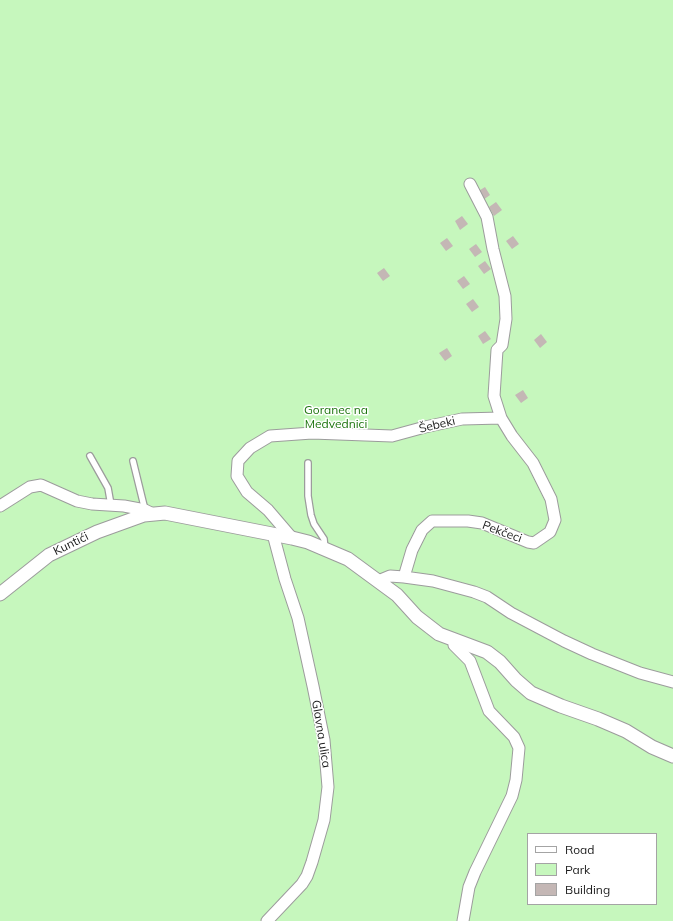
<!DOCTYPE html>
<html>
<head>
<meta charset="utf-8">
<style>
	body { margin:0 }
	#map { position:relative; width:673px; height:921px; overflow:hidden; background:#ede6e1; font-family:Mulish,sans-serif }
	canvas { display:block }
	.legend { position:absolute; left:527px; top:833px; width:130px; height:72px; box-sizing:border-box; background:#fff; border:1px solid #a4a4a4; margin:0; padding:5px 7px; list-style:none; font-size:12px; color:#1b1b1b }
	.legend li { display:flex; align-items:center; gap:8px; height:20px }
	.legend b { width:20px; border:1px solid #a4a4a4 }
</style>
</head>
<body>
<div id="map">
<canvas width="673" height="921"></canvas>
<ul class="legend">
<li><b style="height:5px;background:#fff"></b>Road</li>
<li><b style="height:11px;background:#c6f7bd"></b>Park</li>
<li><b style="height:11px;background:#c4b7b5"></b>Building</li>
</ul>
</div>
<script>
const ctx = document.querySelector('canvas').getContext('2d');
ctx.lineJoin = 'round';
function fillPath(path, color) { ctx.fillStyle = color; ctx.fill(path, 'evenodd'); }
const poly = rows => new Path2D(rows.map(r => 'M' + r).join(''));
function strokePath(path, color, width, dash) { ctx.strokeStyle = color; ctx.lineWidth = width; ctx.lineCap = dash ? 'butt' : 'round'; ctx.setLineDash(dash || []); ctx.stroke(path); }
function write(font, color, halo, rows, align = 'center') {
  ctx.font = font + ' Mulish,sans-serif'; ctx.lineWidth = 3; ctx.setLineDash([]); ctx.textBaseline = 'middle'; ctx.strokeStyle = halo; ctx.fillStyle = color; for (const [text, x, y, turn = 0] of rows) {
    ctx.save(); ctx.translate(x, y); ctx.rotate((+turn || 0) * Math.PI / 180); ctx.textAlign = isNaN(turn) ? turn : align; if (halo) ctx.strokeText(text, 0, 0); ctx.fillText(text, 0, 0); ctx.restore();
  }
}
fillPath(poly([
	[0,0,673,0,673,921,0,921],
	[528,834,656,834,656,904,528,904]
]), '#c6f7bd');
fillPath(poly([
	[485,187,490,195,483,200,477,192],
	[496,202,502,210,494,216,489,207],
	[462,216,468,224,460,230,455,221],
	[513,236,519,244,512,249,506,241],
	[447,238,453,246,446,251,440,243],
	[476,244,482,252,475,257,469,249],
	[485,261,491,269,484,274,478,266],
	[384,268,390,276,383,281,377,273],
	[464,276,470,284,463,289,457,281],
	[473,299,479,307,472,312,466,304],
	[485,331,491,339,483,344,478,336],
	[541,334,547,342,540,348,534,340],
	[447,348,452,356,445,361,439,353],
	[523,390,528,398,521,403,515,395]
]), '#c4b7b5');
const service = poly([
	[90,456,108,488,111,505],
	[133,461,145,510],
	[308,463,308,496,311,515,314,524,324,539,325,549]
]);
const minor = poly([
	[0,506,30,487,41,485,77,501,92,504,124,506,145,510,153,514],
	[292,538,268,510,247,492,237,476,238,461,250,448,270,436,312,433,392,436,425,427,462,419,501,418,494,396,497,350,502,345,506,319,505,296,493,249,487,217,470,184],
	[404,577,412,550,422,530,432,521,468,521,482,523,528,542,534,543,550,532,555,520,551,499,533,463,512,436,501,418],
	[378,581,390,576,404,577,433,581,474,592,487,597,511,613,564,641,592,654,640,673,673,682],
	[455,640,454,645,470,661,489,711,514,737,519,748,516,780,512,796,475,872,469,887,463,921],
	[267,921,302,884,307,876,312,862,324,820,328,787,324,740,313,686,298,618,285,579,273,534]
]);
const tertiary = poly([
	[0,594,49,555,97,532,144,515,165,513,292,538,308,542,348,559,397,595,417,617,439,634,487,652,500,662,516,680,531,693,561,706,598,719,626,731,652,747,673,756]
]);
strokePath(service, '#9c9c9c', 8);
strokePath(minor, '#9c9c9c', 13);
strokePath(tertiary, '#9c9c9c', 15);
strokePath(service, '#fff', 5.5);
strokePath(minor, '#fff', 11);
strokePath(tertiary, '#fff', 13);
write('12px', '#1d750e', '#fff', [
	["Goranec na",336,410],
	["Medvednici",336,424]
]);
write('12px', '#1b1b1b', '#fff', [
	["Šebeki",437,425,-13],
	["Pekčeci",502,532,20],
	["Kuntići",71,544,-26],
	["Glavna ulica",321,734,81]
]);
</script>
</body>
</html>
